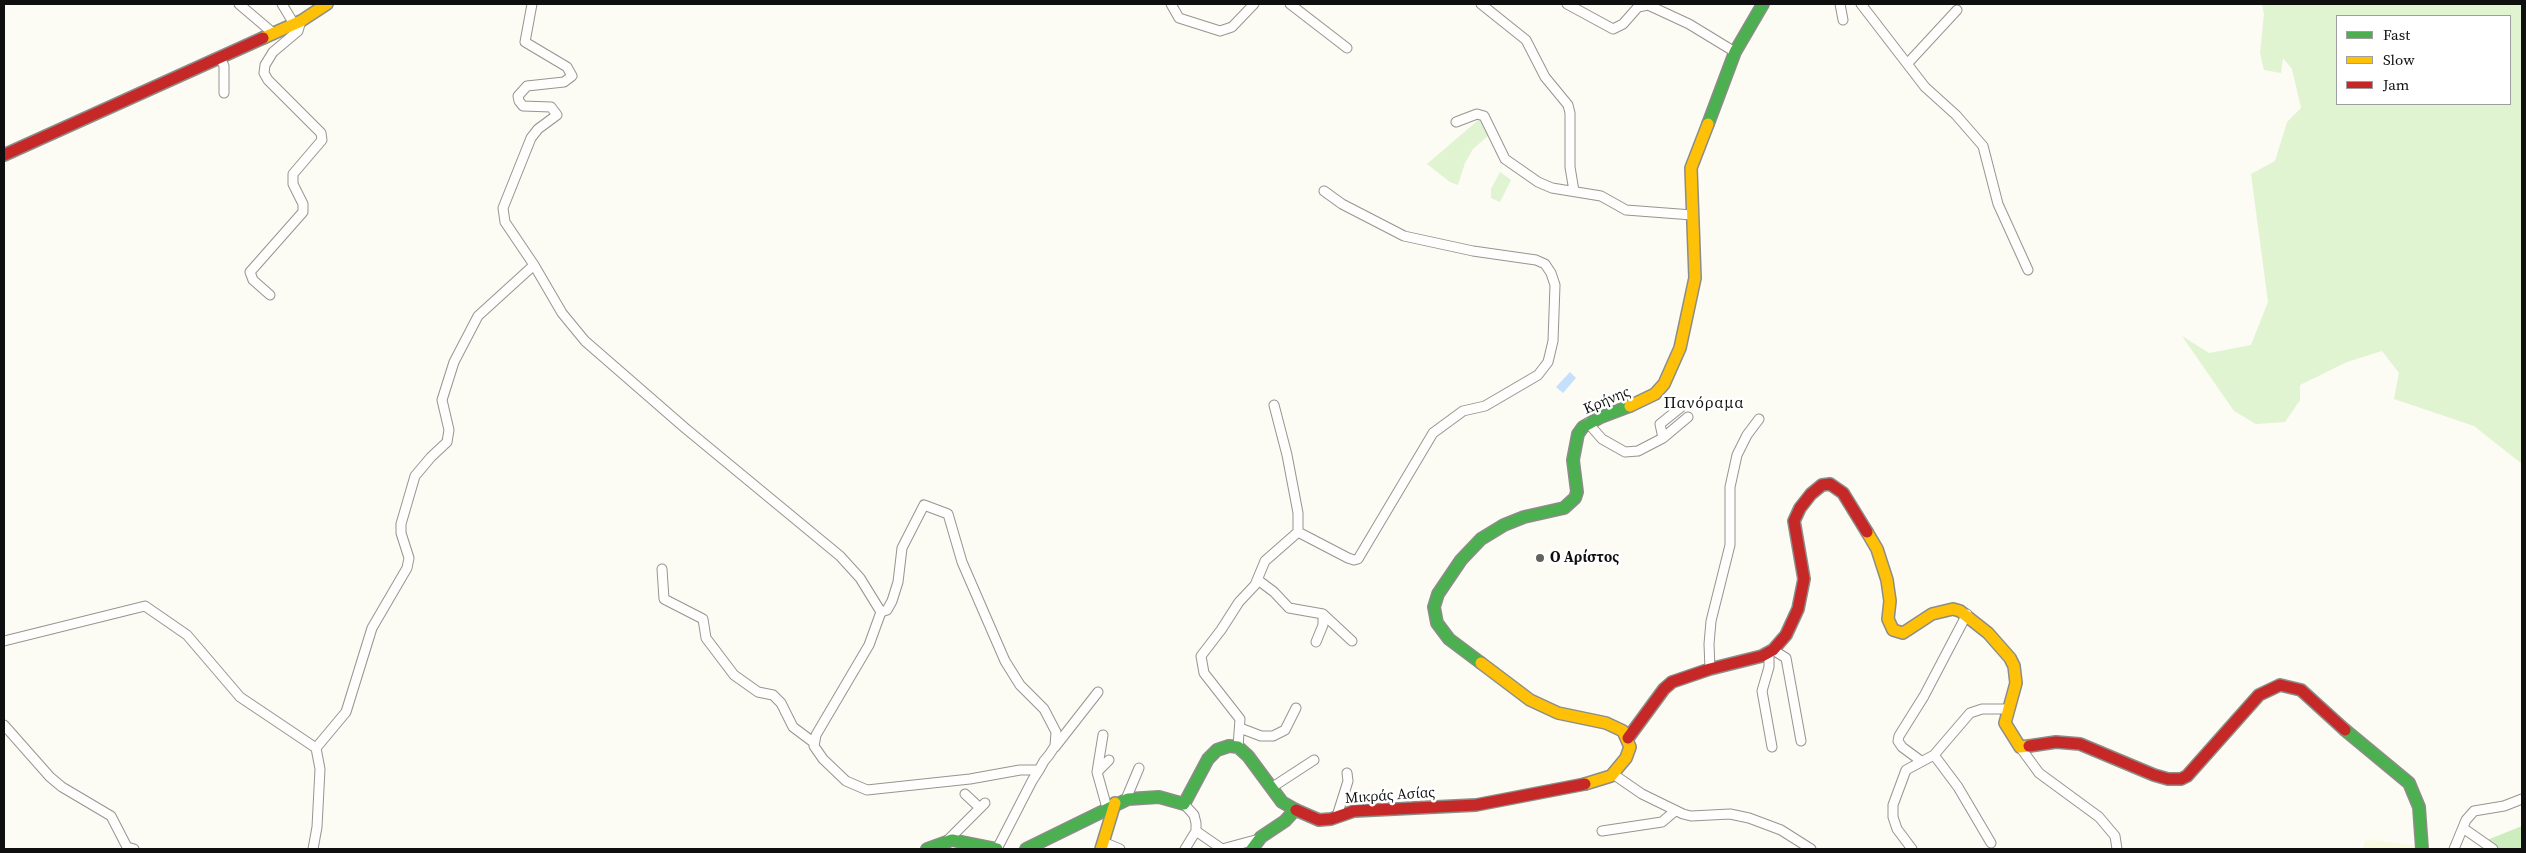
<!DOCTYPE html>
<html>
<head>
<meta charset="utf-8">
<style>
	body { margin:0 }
	#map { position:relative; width:2526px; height:853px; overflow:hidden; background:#fcfbf4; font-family:"Source Serif 4",serif }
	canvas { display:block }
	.frame { position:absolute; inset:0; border:5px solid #0f0f0f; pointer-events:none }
	.legend { position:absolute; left:2336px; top:15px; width:175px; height:90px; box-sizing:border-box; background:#fff; border:1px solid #9f9f9f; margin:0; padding:6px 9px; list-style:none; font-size:15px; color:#0f0f0f }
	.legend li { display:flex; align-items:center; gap:10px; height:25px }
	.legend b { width:25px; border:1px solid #9f9f9f }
</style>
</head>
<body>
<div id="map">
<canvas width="2526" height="853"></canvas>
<div class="frame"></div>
<ul class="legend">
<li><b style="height:6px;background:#4caf50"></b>Fast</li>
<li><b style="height:6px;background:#ffc107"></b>Slow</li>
<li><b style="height:6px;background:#c62828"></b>Jam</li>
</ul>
</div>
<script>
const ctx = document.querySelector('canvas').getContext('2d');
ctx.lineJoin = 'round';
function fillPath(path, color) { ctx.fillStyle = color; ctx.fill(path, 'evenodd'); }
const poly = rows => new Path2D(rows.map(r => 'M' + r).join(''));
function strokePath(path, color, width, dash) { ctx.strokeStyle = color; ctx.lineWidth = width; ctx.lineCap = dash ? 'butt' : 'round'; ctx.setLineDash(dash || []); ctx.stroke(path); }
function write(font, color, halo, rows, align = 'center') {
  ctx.font = font + ' "Source Serif 4",serif'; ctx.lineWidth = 5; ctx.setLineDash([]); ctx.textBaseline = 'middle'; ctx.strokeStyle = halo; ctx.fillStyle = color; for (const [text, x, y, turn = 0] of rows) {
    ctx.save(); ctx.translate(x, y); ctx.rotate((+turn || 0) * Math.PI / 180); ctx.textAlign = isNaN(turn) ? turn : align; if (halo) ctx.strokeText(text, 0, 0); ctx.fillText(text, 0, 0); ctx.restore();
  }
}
fillPath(poly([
	[2376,840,2417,846,2417,849,2363,849,2365,841]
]), '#f8fadf');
fillPath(poly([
	[2262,4,2522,4,2522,464,2474,426,2394,399,2399,373,2382,351,2347,362,2300,385,2300,400,2285,422,2256,424,2234,411,2182,336,2209,353,2251,345,2268,302,2251,174,2275,161,2287,122,2301,108,2292,69,2283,58,2281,73,2264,70,2260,53,2264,14],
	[2337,16,2510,16,2510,104,2337,104],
	[1483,116,1489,135,1473,149,1465,163,1458,185,1450,182,1427,164],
	[1500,172,1511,180,1500,202,1491,198,1491,189]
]), '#e0f4d1');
fillPath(poly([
	[2522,826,2522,849,2485,849,2487,840]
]), '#ceedbf');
fillPath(poly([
	[1570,372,1576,378,1563,393,1556,387]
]), '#c6dffa');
const street = poly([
	[239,4,273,33],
	[282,4,294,24],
	[1171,4,1179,18,1220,31,1232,27,1254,4],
	[1290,4,1347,48],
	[1481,4,1526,40,1545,77,1568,105,1570,113,1570,167,1574,191],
	[1567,4,1613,29,1623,24,1638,7,1648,5,1689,24,1735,52],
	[1840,4,1843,20],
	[1861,4,1925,87,1956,115,1983,146,1998,204,2028,270],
	[220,57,224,66,224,93],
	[1908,63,1957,10],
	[1456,122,1477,114,1484,116,1505,159,1538,182,1552,188,1601,196,1626,210,1692,215],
	[534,265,562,313,585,341,685,428,840,556,860,578,881,612],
	[270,295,253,280,250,272,303,212,303,204,293,184,293,174,322,140,321,133,268,80,264,73,265,65,273,52,298,31,301,21],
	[1274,405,1287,455,1298,513,1298,532],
	[1588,423,1602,439,1625,452,1638,451,1663,438,1688,417],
	[1663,438,1660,424,1680,408],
	[662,569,664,599,703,619,706,638,734,675,758,692,773,695,781,703,793,727,813,742],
	[1258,580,1274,592,1289,608,1323,614,1352,641],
	[4,641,145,606,187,635,240,697,316,748],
	[1316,642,1323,625,1323,614],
	[1773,650,1786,658,1801,741],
	[1769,652,1769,667,1762,691,1772,747],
	[1710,669,1709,644,1711,621,1730,545,1730,487,1737,455,1747,435,1759,419],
	[4,725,50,777,62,787,111,816,127,847,134,849],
	[1240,728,1261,736,1273,736,1285,730,1296,708],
	[1055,747,1098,692],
	[1238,747,1240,719,1204,673,1201,656,1221,630,1239,602,1255,585,1265,561,1298,532,1348,558,1354,560,1358,559,1433,433,1463,411,1485,406,1538,375,1548,362,1553,341,1555,285,1551,273,1545,264,1536,260,1473,251,1404,236,1342,204,1324,191],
	[2020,747,2039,773,2099,817,2115,836,2117,849],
	[1934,755,1958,787,1991,843],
	[1921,761,1902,747,1898,741,1899,736,1924,696,1967,614],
	[1097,772,1103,735],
	[1613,774,1642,794,1683,814,1691,816,1730,814,1749,818,1781,830,1811,849],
	[1271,788,1314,760],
	[965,794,980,808],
	[1126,799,1139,768],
	[1184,804,1194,815,1196,823,1196,831,1185,849],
	[1107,808,1097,772,1109,760],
	[1337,816,1348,781,1347,773],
	[2463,828,2493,849],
	[1196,831,1222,849,1259,839],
	[1602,831,1662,822,1675,811],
	[947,841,985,803],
	[1103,842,1120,849],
	[313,849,317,827,320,769,316,748,346,712,372,628,407,568,409,558,401,533,401,524,415,476,431,457,447,442,449,430,442,400,454,362,478,316,534,265,505,222,503,208,531,138,538,129,557,115,551,107,523,106,519,101,518,96,527,86,564,82,572,76,567,67,525,42,532,4],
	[997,849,1032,781,1039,770,1044,761,1049,755,1055,746,1056,732,1044,709,1020,685,1005,661,962,562,948,514,924,505,902,548,898,582,892,601,887,610,881,612,869,645,816,735,814,746,823,759,846,781,867,790,970,779,1020,770,1039,770],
	[1912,849,1897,829,1893,817,1893,805,1906,770,1934,755,1970,713,1982,709,2008,709],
	[2454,849,2466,820,2474,811,2504,806,2522,799]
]);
const fast = poly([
	[1708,124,1735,52,1763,4],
	[1481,663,1449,639,1437,623,1434,607,1438,594,1461,560,1481,539,1504,525,1524,517,1564,508,1575,498,1577,492,1573,460,1578,434,1583,427,1601,417,1630,406],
	[2345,730,2409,783,2419,807,2422,849],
	[927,849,952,840,997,849],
	[1026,849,1128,799,1159,797,1184,804,1208,759,1217,750,1229,746,1238,747,1248,756,1282,802,1296,810],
	[1252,849,1261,837,1285,821,1294,811]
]);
const slow = poly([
	[263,38,301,21,327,4],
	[1630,406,1655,394,1664,384,1680,348,1695,278,1691,168,1708,124],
	[1867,532,1877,549,1887,580,1890,601,1888,619,1893,630,1903,633,1932,614,1953,609,1960,611,1988,633,2010,658,2014,666,2016,683,2005,723,2020,747,2029,746],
	[1481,663,1530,700,1558,713,1606,723,1623,731,1630,747,1626,758,1611,776,1585,784],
	[1101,849,1115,803]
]);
const jam = poly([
	[4,155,263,38],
	[1628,738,1664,689,1672,682,1710,669,1762,656,1773,650,1786,635,1798,609,1804,579,1794,521,1800,508,1811,494,1822,485,1830,484,1843,493,1867,532],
	[2029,746,2056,742,2080,744,2154,775,2168,779,2181,779,2187,776,2259,695,2280,685,2301,690,2345,730],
	[1296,810,1319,820,1331,819,1354,811,1476,805,1585,784]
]);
strokePath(street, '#969592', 11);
strokePath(fast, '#8c8c89', 14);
strokePath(slow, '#8c8c89', 14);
strokePath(jam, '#8c8c89', 14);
strokePath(street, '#fffefd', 9);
strokePath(fast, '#4caf50', 11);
strokePath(slow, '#ffc107', 11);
strokePath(jam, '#c62828', 11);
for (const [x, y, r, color] of [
	[1540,558,5,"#62625f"]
]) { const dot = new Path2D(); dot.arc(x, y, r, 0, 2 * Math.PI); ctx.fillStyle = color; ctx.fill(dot); strokePath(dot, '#fff', 2); }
write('15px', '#0f0f0f', '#fff', [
	["Κρήνης",1607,401,-23],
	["Μικράς Ασίας",1390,796,-4]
]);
write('bold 15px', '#0f0f0f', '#fff', [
	["Ο Αρίστος",1550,558]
], 'left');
ctx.letterSpacing = '1px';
write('16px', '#0f0f0f', '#fff', [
	["Πανόραμα",1704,404]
]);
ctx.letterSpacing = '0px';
</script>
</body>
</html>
